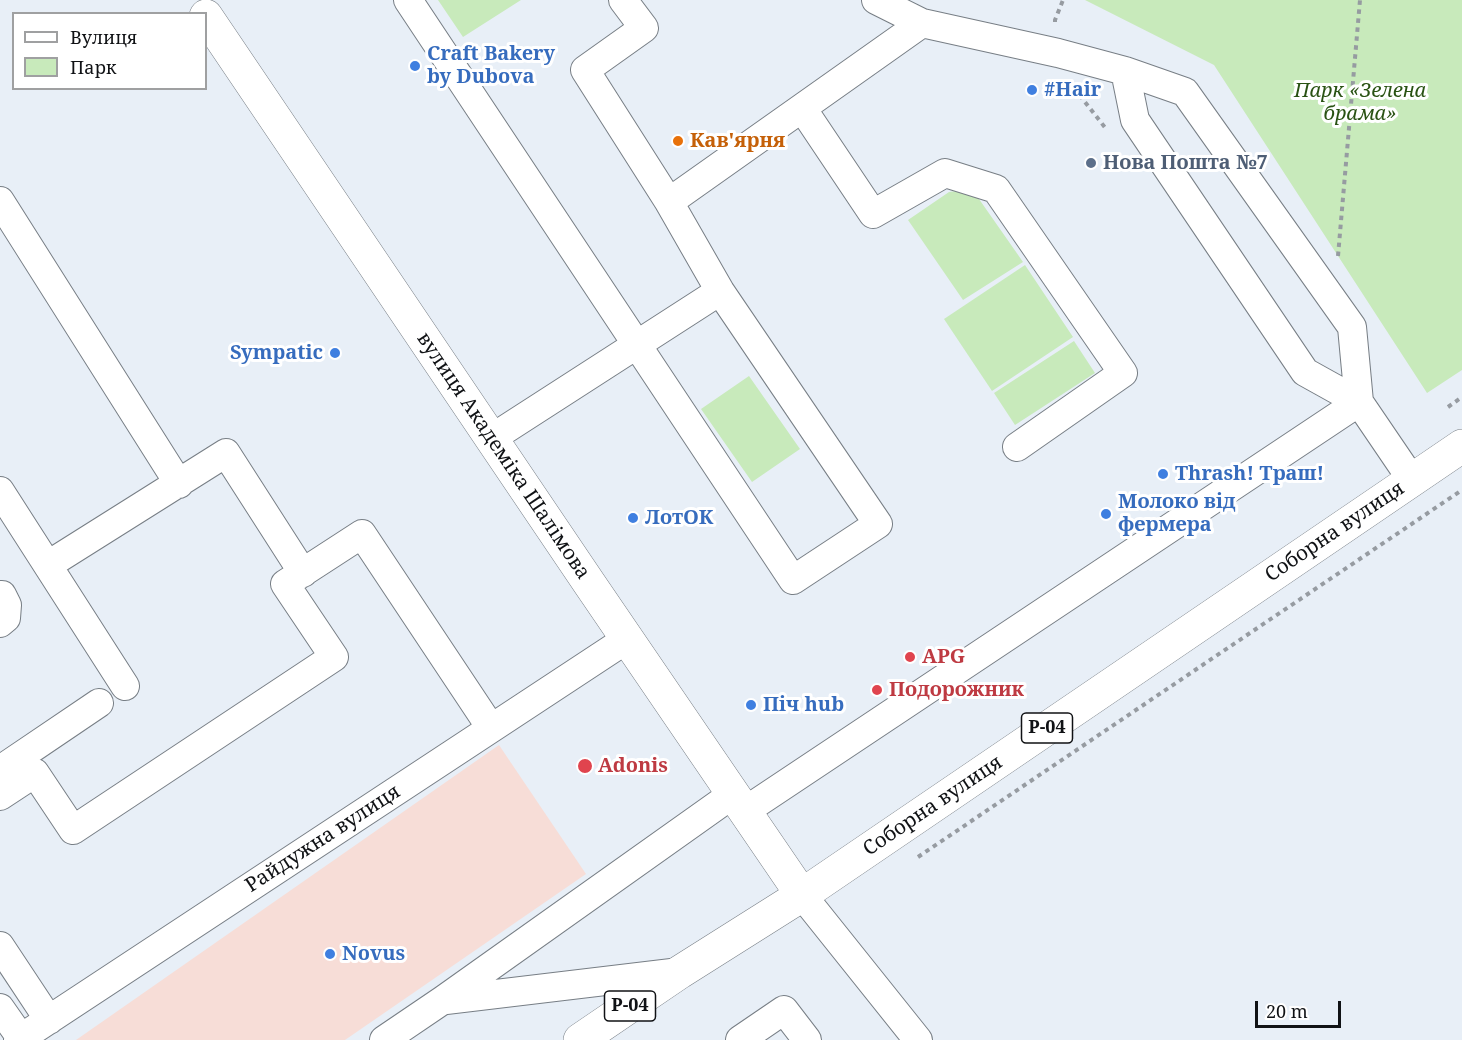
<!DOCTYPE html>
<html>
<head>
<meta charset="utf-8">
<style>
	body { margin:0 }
	#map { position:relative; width:1462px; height:1040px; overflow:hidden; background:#e8eff7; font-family:"Noto Serif",serif }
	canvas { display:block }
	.legend { position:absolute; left:12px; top:12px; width:195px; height:78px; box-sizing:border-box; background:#fff; border:2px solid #9fa0a1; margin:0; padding:8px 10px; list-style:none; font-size:18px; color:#101215 }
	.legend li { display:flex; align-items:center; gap:12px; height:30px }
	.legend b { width:30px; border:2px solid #9fa0a1 }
	.scale { position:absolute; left:1255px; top:1001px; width:86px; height:27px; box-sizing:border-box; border:3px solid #101215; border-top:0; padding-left:8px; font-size:18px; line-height:21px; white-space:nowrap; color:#101215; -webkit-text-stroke:4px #fff; paint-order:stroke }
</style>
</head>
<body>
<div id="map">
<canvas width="1462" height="1040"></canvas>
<ul class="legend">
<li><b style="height:8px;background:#fff"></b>Вулиця</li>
<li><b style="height:16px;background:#c8eabb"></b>Парк</li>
</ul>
<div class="scale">20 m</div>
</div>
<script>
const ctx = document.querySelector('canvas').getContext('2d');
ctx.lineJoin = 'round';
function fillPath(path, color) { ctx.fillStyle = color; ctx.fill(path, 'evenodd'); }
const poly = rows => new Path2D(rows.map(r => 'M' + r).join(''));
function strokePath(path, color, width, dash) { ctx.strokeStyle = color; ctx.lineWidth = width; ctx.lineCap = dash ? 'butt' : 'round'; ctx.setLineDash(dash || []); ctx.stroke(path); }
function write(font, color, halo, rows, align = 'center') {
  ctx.font = font + ' "Noto Serif",serif'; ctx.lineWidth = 6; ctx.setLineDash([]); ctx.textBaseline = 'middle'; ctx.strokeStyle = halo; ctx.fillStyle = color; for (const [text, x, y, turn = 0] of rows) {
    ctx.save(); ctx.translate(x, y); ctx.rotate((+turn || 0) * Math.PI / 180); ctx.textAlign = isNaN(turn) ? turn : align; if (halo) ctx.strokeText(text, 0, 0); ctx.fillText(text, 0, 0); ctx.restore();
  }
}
fillPath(poly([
	[499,745,586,874,345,1040,76,1040]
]), '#f7ddd7');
fillPath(poly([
	[438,0,521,0,463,37],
	[1085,0,1462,0,1462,370,1427,393,1214,65],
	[972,189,1023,262,963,300,908,220,949,192],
	[1025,265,1073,337,992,391,944,319],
	[1074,341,1095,373,1015,425,994,393],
	[749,376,800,449,752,482,701,409]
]), '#c8eabb');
const minor = poly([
	[408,0,793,580,878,524,720,291,669,202,922,23],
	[623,0,644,28,585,70,669,202],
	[876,0,922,23,1058,53,1125,71,1185,92,1352,327,1359,402],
	[1125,71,1135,120,1305,372,1359,402,1412,480],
	[802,108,873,214,945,173,996,189,1123,373,1017,447],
	[0,201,179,484],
	[492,438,720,291],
	[0,491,125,686],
	[48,565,226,453,303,573],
	[0,595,2,595,7,605,6,618,0,623],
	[0,770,99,703],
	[0,796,35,773,73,830,334,657,285,584,362,534,491,728],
	[745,811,1359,402],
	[802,895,918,1040],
	[0,946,49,1020],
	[446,1000,680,972],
	[0,1008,21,1038],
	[18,1040,627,639],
	[384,1040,443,1000,733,794],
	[740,1040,784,1010,807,1040]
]);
const major = poly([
	[206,16,589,583,802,895],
	[580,1040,680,972,802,895,1462,446]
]);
strokePath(minor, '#777e85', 30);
strokePath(major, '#777e85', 34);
strokePath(poly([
	[1055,22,1055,20,1063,0],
	[1074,88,1107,130],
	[1338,256,1360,0],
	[1448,407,1462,397],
	[918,857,1462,490]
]), '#969ba1', 4, [4.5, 4.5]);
strokePath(minor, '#fff', 28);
strokePath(major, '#fff', 33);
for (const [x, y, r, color] of [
	[415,66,6,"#3f7fe0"],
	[1032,90,6,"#3f7fe0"],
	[678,141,6,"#e8710a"],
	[1091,163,6,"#5c6f8a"],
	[335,353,6,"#3f7fe0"],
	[1163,474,6,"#3f7fe0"],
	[1106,514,6,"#3f7fe0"],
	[633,518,6,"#3f7fe0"],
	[910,657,6,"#e0444e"],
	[877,690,6,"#e0444e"],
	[751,705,6,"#3f7fe0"],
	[585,766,8,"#e0444e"],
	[330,954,6,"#3f7fe0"]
]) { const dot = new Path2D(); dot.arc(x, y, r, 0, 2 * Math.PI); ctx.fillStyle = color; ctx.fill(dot); strokePath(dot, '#fff', 2); }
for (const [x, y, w] of [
	[1047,728,51],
	[630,1006,51]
]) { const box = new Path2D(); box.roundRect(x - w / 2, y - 15, w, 30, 4.5); ctx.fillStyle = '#fff'; ctx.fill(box); strokePath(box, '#101215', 1.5); }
write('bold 18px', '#101215', null, [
	["Р-04",1047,728],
	["Р-04",630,1006]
]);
write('bold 20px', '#366cbe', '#fff', [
	["Craft Bakery",427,54],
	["by Dubova",427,77],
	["#Hair",1044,90],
	["Sympatic",323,353,"right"],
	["Thrash! Траш!",1175,474],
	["Молоко від",1118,502],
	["фермера",1118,525],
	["ЛотОК",645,518],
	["Піч hub",763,705],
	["Novus",342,954]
], 'left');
write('italic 20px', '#295213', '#fff', [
	["Парк «Зелена",1360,91],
	["брама»",1360,114]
]);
write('bold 20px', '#c56008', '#fff', [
	["Кав'ярня",690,141]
], 'left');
write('bold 20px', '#4e5e75', '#fff', [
	["Нова Пошта №7",1103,163]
], 'left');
write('20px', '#101215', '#fff', [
	["вулиця Академіка Шалімова",503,456,56],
	["Соборна вулиця",1335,532,-34],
	["Соборна вулиця",933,806,-34],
	["Райдужна вулиця",323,839,-33]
]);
write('bold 20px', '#be3a42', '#fff', [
	["APG",922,657],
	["Подорожник",889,690],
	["Adonis",598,766]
], 'left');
</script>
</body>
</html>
